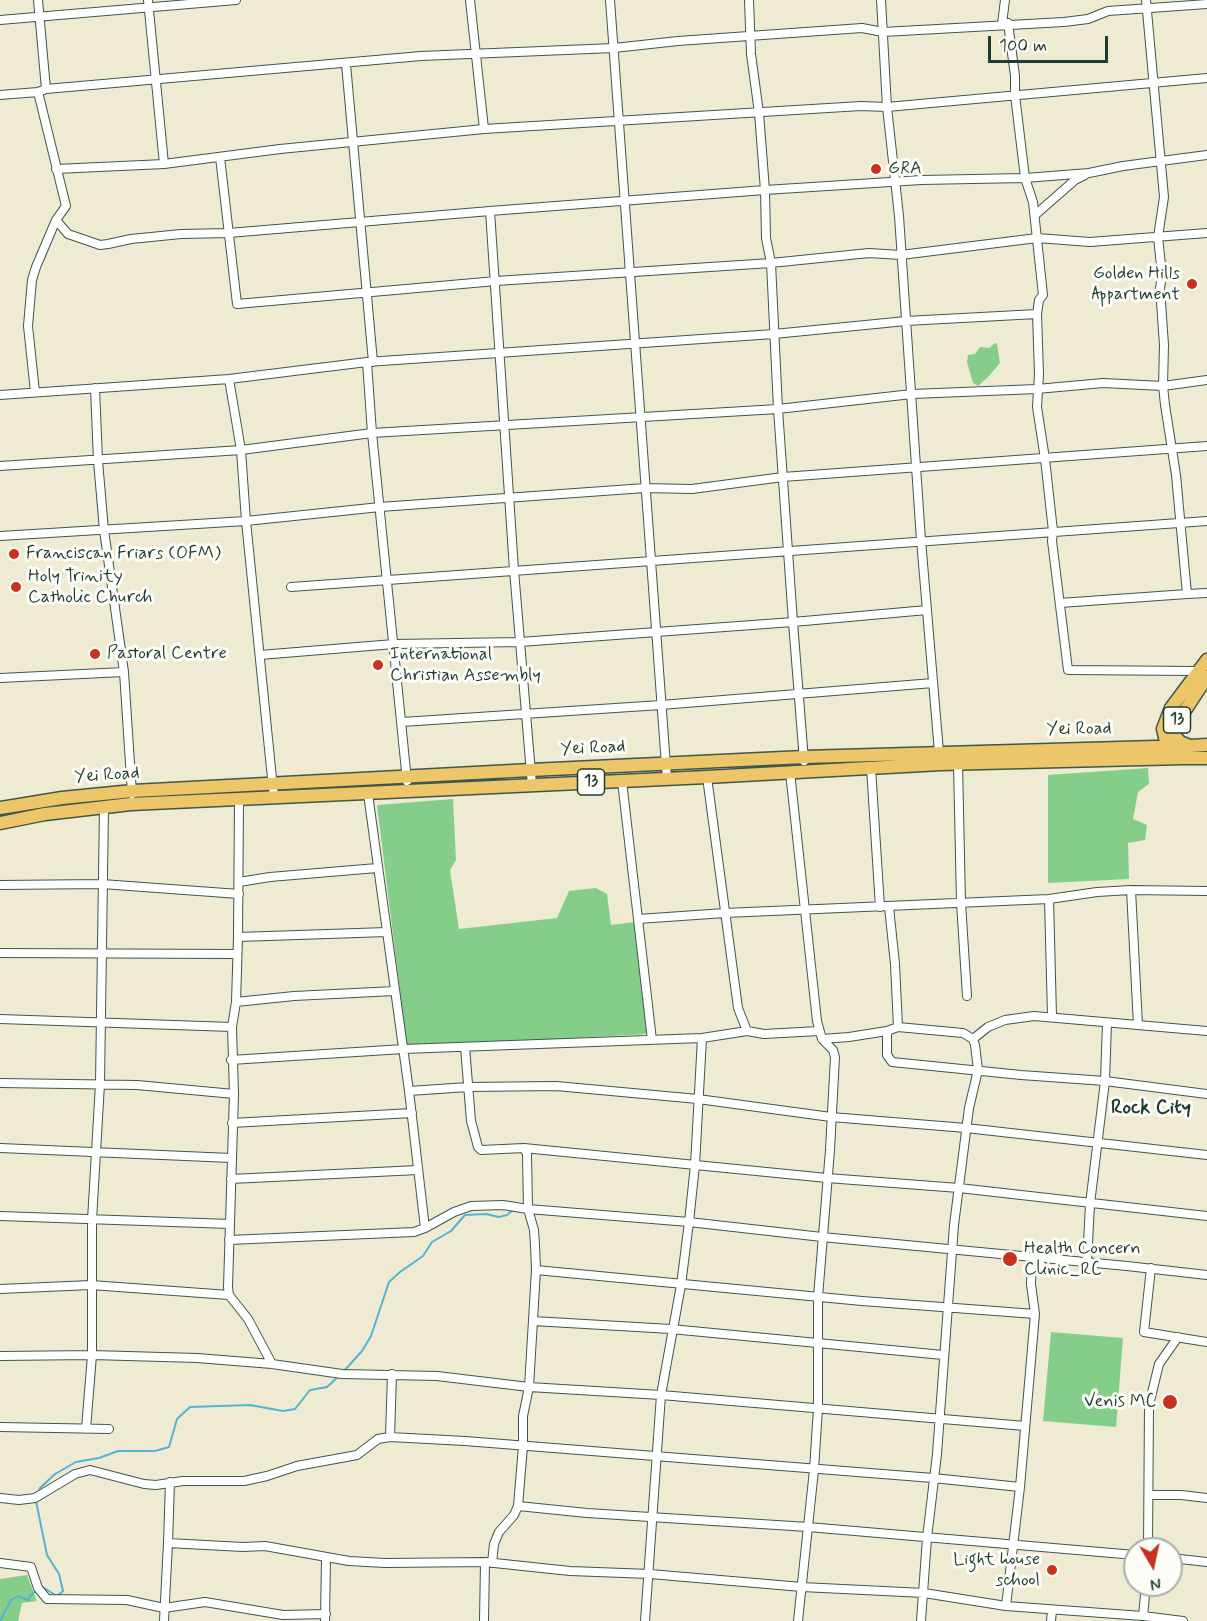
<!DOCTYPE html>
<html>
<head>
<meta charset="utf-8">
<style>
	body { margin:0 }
	#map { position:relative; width:1207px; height:1621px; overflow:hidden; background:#efebd2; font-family:Mynerve,sans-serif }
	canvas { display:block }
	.north { position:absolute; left:1123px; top:1537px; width:60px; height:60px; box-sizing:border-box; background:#fdfcf7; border:2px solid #a4b0a9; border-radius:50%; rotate:171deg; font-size:16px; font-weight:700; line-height:24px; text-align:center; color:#1f3d34 }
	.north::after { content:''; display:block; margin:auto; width:21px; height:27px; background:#c8321e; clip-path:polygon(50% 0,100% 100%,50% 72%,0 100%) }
	.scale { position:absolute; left:988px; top:36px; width:120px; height:27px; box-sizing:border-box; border:3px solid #1f3d34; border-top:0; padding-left:8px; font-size:18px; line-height:21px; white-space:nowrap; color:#1f3d34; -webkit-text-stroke:4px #fdfcf7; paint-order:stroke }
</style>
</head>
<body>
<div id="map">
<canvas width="1207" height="1621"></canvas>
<div class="north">N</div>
<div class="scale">100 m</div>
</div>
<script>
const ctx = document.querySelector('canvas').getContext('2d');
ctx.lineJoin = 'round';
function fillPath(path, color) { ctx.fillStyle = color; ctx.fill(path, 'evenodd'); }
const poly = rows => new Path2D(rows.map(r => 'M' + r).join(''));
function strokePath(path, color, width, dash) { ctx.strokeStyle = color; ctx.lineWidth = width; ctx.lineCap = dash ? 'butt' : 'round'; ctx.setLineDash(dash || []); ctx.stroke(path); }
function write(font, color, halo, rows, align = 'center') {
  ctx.font = font + ' Mynerve,sans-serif'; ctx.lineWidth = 6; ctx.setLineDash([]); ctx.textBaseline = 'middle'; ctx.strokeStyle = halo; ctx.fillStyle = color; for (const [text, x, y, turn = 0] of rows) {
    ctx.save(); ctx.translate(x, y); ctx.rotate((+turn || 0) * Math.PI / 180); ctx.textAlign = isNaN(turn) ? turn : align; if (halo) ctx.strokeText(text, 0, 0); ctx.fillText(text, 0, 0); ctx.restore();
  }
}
fillPath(poly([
	[995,343,997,344,1000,363,989,376,978,386,973,383,967,362,968,355,975,354,980,347,989,348],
	[1148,768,1149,784,1138,792,1133,819,1147,825,1145,840,1128,843,1129,879,1048,883,1048,775],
	[453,799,456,860,450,870,459,929,557,918,569,891,596,888,607,894,611,925,634,922,648,1034,407,1047,377,805],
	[1051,1332,1123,1338,1116,1427,1043,1421],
	[27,1575,37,1601,22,1603,18,1621,0,1621,0,1579]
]), '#85ce8a');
strokePath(poly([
	[344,1371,362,1351,371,1336,389,1282,400,1272,423,1256,432,1242,451,1231,465,1215,486,1214,499,1217,507,1215,513,1210],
	[38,1493,40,1488,55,1474,76,1462,99,1458,118,1451,155,1451,169,1447,177,1419,190,1407,250,1405,283,1411,295,1409,310,1390,327,1387,340,1375],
	[0,1621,11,1600,18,1596,29,1600,30,1596,41,1586,57,1596,63,1591,59,1574,47,1555,36,1501]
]), '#53b4d1', 2);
const minor = poly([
	[38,0,46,89],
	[148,0,164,164],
	[470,0,484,129],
	[610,0,667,779],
	[881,0,887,107,899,216,921,540,939,752],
	[1146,0,1164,197,1158,237,1162,275,1160,288,1164,345,1163,386,1165,405,1176,475,1187,594,1207,593],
	[0,20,236,0],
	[1008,23,1015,76,1015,95,1025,178,1033,202,1043,295,1039,300,1037,314,1039,374,1037,407,1045,459,1053,531,1052,541,1068,670,1196,671],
	[1002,24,1005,0],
	[346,64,373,362],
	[0,95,38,92,46,89,421,56,614,48,678,41,862,28,883,32,1064,22,1088,19,1108,11,1207,4],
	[220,157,237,304,496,281,771,263,869,253,901,255,1037,238,1090,242,1207,233],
	[56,169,164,164,280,149,484,129,861,106,887,107,1207,78],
	[490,211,514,570,532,785],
	[1035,215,1075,180,1085,175],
	[56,220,68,234,100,245,108,244,131,239,181,234,229,233,490,211,765,190,921,180,1025,178,1089,173,1123,166,1207,155],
	[367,362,372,433,407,781],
	[229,379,241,450,246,521,274,798],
	[95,388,98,461,104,530,124,672,132,794],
	[35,392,28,326,32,280,36,267,56,220,66,206,38,92],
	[0,395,229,379,367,362,774,334,906,321,1037,314],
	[0,466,241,450,372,433,778,409,912,394,1037,389,1103,383,1163,386,1207,380],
	[0,536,246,521,380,507,645,488,692,489,783,477,1207,446],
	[291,587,1207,521],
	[1060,603,1187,594],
	[260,655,394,644,520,642,793,622,778,409,771,263,766,238,765,190,759,113,751,54,749,0],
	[0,678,124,672],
	[402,722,661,705,933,683],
	[804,761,793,622,927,610],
	[958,763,961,903,967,996],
	[871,768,880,907],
	[790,772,817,1021,822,1039,833,1050,835,1057,830,1150,818,1297,818,1408,814,1470,798,1621],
	[707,777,738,1008,747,1031,764,1034,819,1031],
	[622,781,652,1040],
	[368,794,409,1091,425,1228],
	[239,800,238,937,236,1002,232,1027,234,1094,228,1287,229,1295,248,1319,272,1364],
	[239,882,270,877,377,868],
	[0,885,102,884,239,894],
	[1131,890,1138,1025],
	[1049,899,1052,1016],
	[889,907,895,964,898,1027],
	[638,919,725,913,1049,899,1097,892,1131,890,1207,891],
	[238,937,387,932],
	[0,953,237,954],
	[236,1002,294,996,395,991],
	[0,1019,232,1027],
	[887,1031,887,1055,892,1062,1021,1075,1105,1081,1207,1094],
	[822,1039,849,1037,887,1031,898,1027,963,1033,973,1039,975,1045,978,1070,969,1108,954,1225,937,1454,927,1538,921,1621],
	[973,1039,988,1027,1005,1020,1034,1016,1207,1031],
	[465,1047,471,1121,478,1147,481,1150,524,1148,527,1154,528,1209,534,1230,535,1245,536,1270,529,1387,523,1416,523,1446,518,1506,514,1515,499,1532,494,1544,492,1563],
	[231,1060,403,1049,702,1038,747,1031],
	[0,1083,137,1085,234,1094],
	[409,1091,468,1087,556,1086,698,1099,831,1117,966,1128,1207,1155],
	[232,1123,412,1113],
	[0,1148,231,1158],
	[524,1148,827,1178,959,1188,1207,1216],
	[231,1179,418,1170],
	[0,1216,230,1224],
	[229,1240,414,1232,425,1228,454,1212,471,1206,503,1205,528,1209,689,1222,822,1237,1127,1266,1207,1275],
	[1087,1262,1090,1204,1105,1081,1107,1023],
	[1151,1268,1144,1332,1207,1342],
	[536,1270,862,1301,1035,1314],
	[0,1289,91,1285,229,1295],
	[533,1321,671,1329,943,1355],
	[0,1356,92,1355,197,1358,272,1364,342,1374,437,1376,529,1387,661,1395,1025,1426],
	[0,1427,109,1429],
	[86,1429,92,1355,92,1220,100,1084,104,807],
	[390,1437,392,1374],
	[1149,1495,1181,1495,1207,1498],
	[0,1498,19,1500,35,1498,75,1474,90,1470,144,1484,156,1485,183,1481,244,1481,267,1476,297,1466,357,1455,378,1439,390,1437,465,1441,933,1478,1020,1487],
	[518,1506,587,1513,808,1527,1135,1555],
	[168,1543,170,1482],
	[1148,1549,1149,1405,1159,1364,1178,1337],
	[1171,1558,1207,1562],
	[0,1563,31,1567,38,1588,47,1599,127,1600,164,1608,205,1602,283,1615,326,1614],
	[1006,1606,1020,1487,1035,1314,1031,1284,1032,1256],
	[1143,1616,1146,1585],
	[164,1621,168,1543,243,1547,265,1546,349,1561,385,1563,485,1562,570,1571,650,1574,802,1587,924,1593,1006,1606,1143,1616,1183,1621],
	[325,1621,326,1557],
	[484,1621,485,1562],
	[645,1621,661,1395,681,1285,689,1222,695,1165,702,1038],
	[1051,1621,1052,1610]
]);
const primary = poly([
	[1207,660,1171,708,1163,729,1167,746,1172,752,1183,758,1207,758],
	[1207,677,1174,727,1175,736,1180,742,1190,746,1207,745],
	[0,808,62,798,133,791,531,770,804,757,1190,746],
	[0,823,45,814,131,804,707,777,941,764,1183,758]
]);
strokePath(minor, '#3e574c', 10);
strokePath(primary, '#3e574c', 15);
strokePath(minor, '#fff', 8);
strokePath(primary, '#ecc669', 12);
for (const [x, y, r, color] of [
	[876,169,6,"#c8321e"],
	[1192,284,6,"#c8321e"],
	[14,554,6,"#c8321e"],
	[16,587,6,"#c8321e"],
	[95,654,6,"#c8321e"],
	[378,665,6,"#c8321e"],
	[1010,1259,8,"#c8321e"],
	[1170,1402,8,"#c8321e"],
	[1052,1570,6,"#c8321e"]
]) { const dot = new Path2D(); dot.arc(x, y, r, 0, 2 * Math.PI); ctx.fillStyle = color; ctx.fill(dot); strokePath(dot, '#fdfcf7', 2); }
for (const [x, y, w] of [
	[1177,720,27],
	[591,782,27]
]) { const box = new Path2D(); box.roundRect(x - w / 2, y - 13, w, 26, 4.5); ctx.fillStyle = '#fdfcf7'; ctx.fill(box); strokePath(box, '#1f3d34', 1.5); }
write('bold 16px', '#1f3d34', null, [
	["13",1177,720],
	["13",591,782]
]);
write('18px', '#1f3d34', '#fdfcf7', [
	["GRA",888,169],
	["Golden Hills",1180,274,"right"],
	["Appartment",1180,295,"right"],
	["Franciscan Friars (OFM)",26,554],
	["Holy Trinity",28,577],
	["Catholic Church",28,598],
	["Pastoral Centre",107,654],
	["International",390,655],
	["Christian Assembly",390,676],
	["Health Concern",1024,1249],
	["Clinic_RC",1024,1270],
	["Venis MC",1156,1402,"right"],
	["Light house",1040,1560,"right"],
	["school",1040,1581,"right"]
], 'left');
write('18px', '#1f3d34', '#fdfcf7', [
	["Yei Road",1079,730,-1],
	["Yei Road",593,749,-3],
	["Yei Road",107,776,-4]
]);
write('bold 20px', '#1f3d34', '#fdfcf7', [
	["Rock City",1151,1109]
]);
</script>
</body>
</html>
